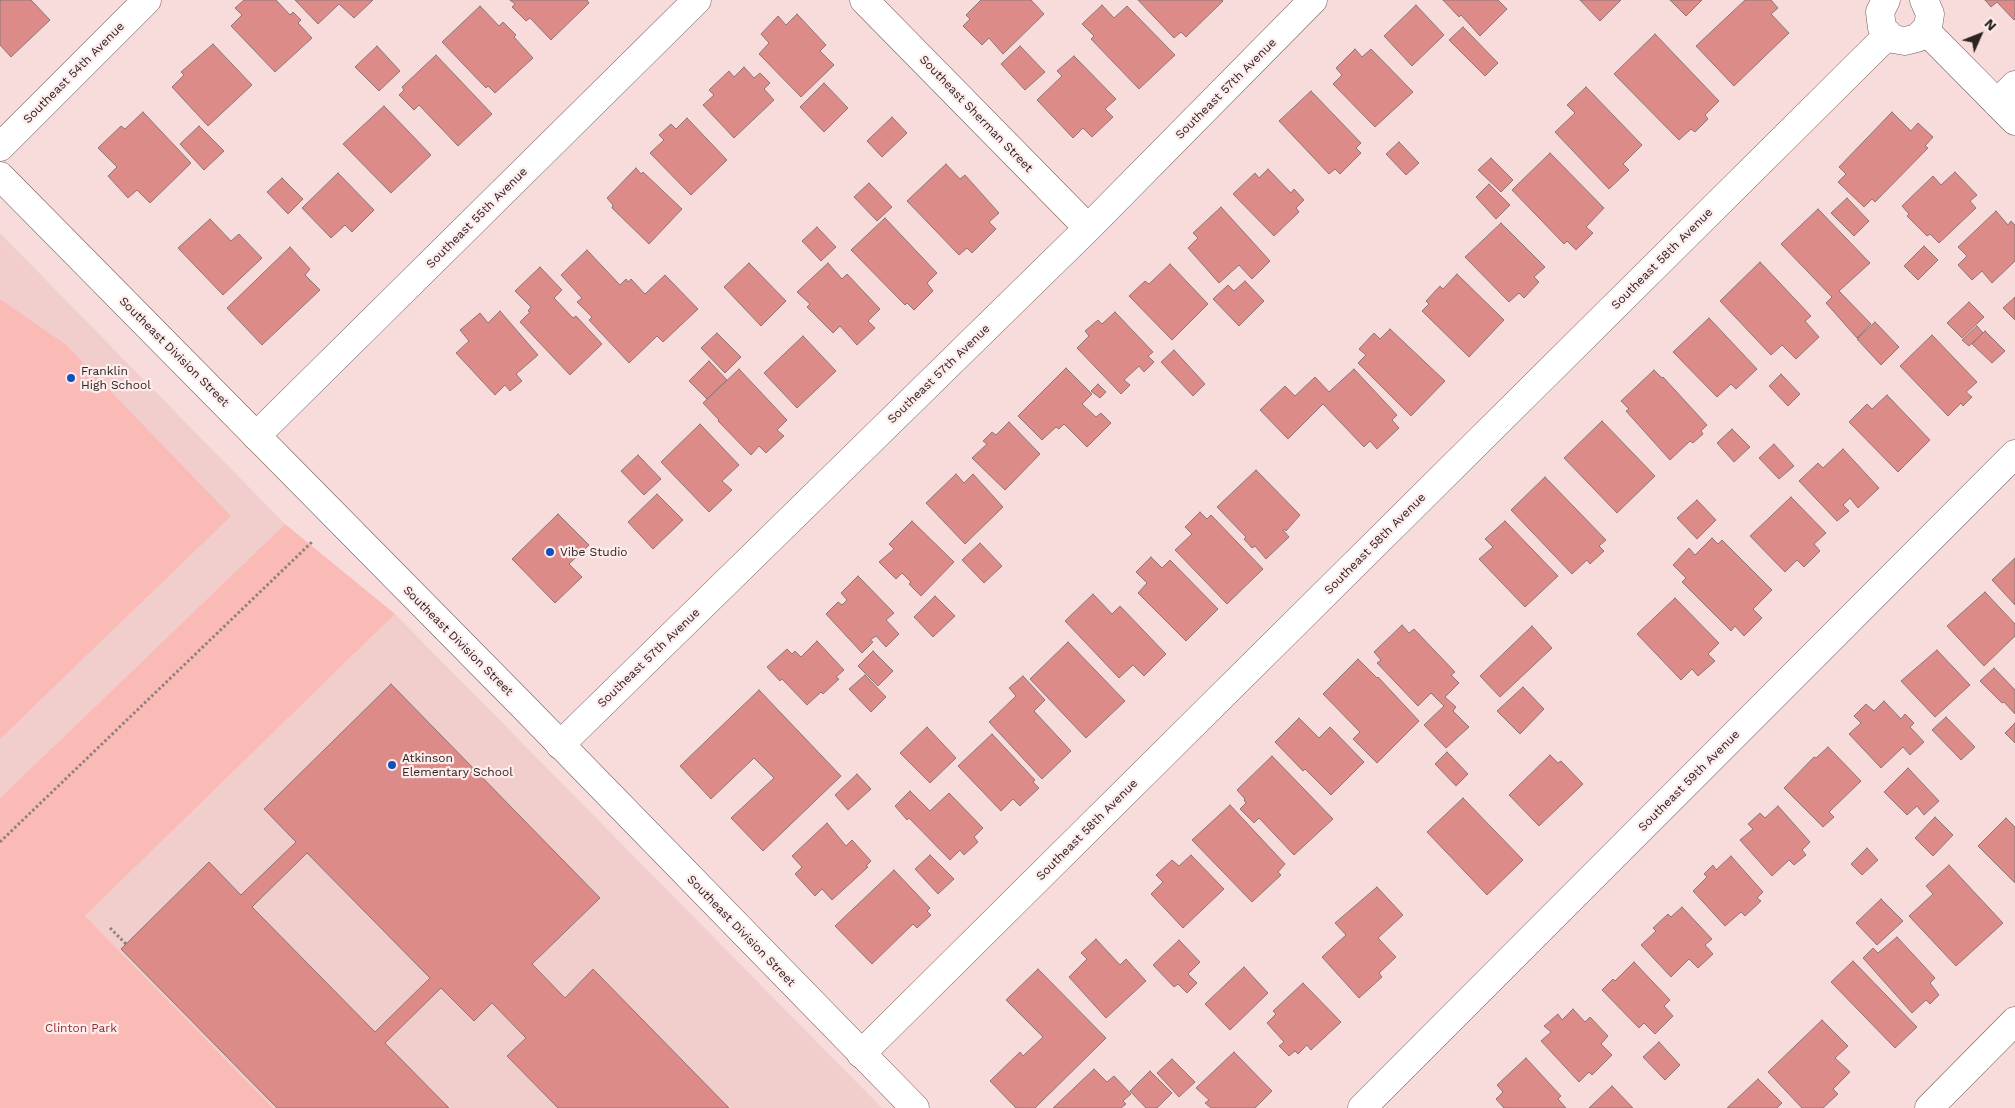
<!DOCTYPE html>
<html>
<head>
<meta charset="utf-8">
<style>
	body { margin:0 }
	#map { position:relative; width:2015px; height:1108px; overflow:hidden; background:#f7dcdb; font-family:"Work Sans",sans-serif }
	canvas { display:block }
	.north { position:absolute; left:1955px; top:10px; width:50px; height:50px; -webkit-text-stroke:4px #fdeceb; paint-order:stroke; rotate:46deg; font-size:14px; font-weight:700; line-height:20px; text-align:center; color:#2d2322 }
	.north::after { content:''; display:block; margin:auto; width:18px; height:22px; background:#2d2322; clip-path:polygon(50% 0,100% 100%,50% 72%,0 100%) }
</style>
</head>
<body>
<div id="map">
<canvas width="2015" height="1108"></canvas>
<div class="north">N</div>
</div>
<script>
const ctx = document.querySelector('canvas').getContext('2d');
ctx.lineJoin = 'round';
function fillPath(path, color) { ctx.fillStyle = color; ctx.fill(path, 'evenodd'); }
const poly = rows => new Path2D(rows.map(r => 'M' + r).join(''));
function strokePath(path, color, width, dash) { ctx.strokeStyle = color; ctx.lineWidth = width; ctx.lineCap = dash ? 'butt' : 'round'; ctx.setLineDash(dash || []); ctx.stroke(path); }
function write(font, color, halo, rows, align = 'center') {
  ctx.font = font + ' "Work Sans",sans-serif'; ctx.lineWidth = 4.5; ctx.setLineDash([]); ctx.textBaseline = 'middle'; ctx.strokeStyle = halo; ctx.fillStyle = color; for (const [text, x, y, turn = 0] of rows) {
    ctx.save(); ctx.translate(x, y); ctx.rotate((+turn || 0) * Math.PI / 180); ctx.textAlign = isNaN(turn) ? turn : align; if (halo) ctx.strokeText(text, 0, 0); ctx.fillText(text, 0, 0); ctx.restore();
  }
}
fillPath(poly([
	[0,233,285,524,0,798],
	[395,614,882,1108,273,1108,85,916]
]), '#f1cecc');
fillPath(poly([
	[0,299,65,344,231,516,0,739],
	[285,524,395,614,85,916,273,1108,0,1108,0,798]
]), '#fabbb7');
const building = poly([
	[0,0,31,0,50,20,11,57,0,45,0,0],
	[244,0,276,0,290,15,293,12,301,20,298,23,312,38,275,72,231,26,242,15,235,8,244,0],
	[295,0,373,0,354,18,339,4,318,24,295,0],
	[510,0,587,0,589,3,551,40,530,18,526,21,512,7,515,4,510,0],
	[981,0,1031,0,1044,14,1003,54,989,38,982,45,963,26,970,19,966,15,981,0],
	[1138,0,1222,0,1223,1,1186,37,1181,32,1174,38,1138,0],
	[1443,0,1498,0,1507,9,1480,36,1461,15,1459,17,1443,0],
	[1580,0,1621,0,1600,21,1580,0],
	[1670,0,1702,0,1686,16,1670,0],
	[1745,0,1771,0,1778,8,1771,14,1789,33,1734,86,1696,46,1745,0],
	[1985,0,2015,0,2015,18,2014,20,1997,2,1991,7,1985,0],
	[1102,5,1114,18,1127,6,1175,55,1139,89,1091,39,1094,36,1082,24,1102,5],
	[1416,5,1444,35,1412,66,1384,36,1416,5],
	[480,6,499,26,503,22,516,35,514,37,533,58,495,93,488,86,486,88,442,42,480,6],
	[797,14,826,45,820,51,834,65,801,97,759,54,769,43,761,34,778,16,786,25,797,14],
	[1463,27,1498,63,1485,76,1449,40,1463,27],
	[1655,34,1719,101,1705,115,1708,119,1695,132,1691,129,1679,140,1614,74,1655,34],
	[213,44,252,85,208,126,172,87,184,75,181,72,213,44],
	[377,46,400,71,379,91,355,67,377,46],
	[1020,46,1045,72,1025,90,1001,64,1020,46],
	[1355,49,1362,57,1371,49,1413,92,1375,127,1333,84,1342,75,1336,68,1355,49],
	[436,55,492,114,458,146,419,105,414,110,399,95,404,90,402,87,436,55],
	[1074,56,1116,99,1105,109,1113,117,1092,137,1083,128,1073,138,1037,100,1062,76,1057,71,1074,56],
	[744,67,754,78,760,73,770,83,764,89,774,100,734,138,703,105,714,95,709,90,729,71,734,77,744,67],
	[824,83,848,108,824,132,800,107,824,83],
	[1586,87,1642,145,1623,164,1629,170,1609,189,1555,132,1575,113,1567,105,1586,87],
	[1311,91,1361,143,1356,148,1361,153,1340,174,1335,169,1329,174,1279,121,1311,91],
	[384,106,431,155,391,193,343,144,384,106],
	[143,112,191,163,150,203,137,190,128,198,108,176,117,167,98,148,121,126,125,129,143,112],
	[1892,112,1911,131,1918,123,1933,137,1925,146,1928,148,1875,202,1872,199,1864,207,1838,182,1846,174,1839,167,1892,112],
	[892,117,907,133,882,157,867,141,892,117],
	[687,118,727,160,691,195,650,153,664,140,659,135,671,124,676,129,687,118],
	[199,126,224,151,204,170,180,144,199,126],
	[1399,142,1419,163,1406,175,1386,154,1399,142],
	[1550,153,1604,208,1586,227,1593,233,1576,250,1567,241,1564,244,1512,190,1550,153],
	[1491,158,1513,180,1501,192,1478,170,1491,158],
	[946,164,960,179,965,175,999,213,989,222,996,229,972,253,967,248,959,255,907,201,946,164],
	[636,168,641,174,643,172,682,209,649,244,612,208,613,205,607,198,636,168],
	[1268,169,1291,193,1294,189,1304,200,1296,208,1299,212,1274,236,1233,194,1255,173,1259,178,1268,169],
	[1955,172,1977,195,1970,201,1976,208,1939,243,1930,234,1927,236,1907,216,1909,214,1902,206,1933,176,1941,185,1955,172],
	[338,173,374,210,352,232,345,225,331,238,302,208,338,173],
	[282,178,303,199,288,214,267,192,282,178],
	[869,183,892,207,877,221,854,197,869,183],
	[1489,184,1510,205,1496,219,1476,197,1489,184],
	[1847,198,1869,221,1854,236,1831,213,1847,198],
	[1221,207,1270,261,1252,279,1239,265,1219,283,1188,248,1198,238,1193,233,1221,207],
	[1818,209,1870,263,1839,291,1871,324,1857,338,1826,303,1832,297,1781,244,1818,209],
	[1996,211,2008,225,2011,221,2015,225,2015,261,1992,283,1982,271,1972,280,1958,265,1967,256,1958,247,1996,211],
	[885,218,937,273,927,283,933,291,914,310,907,303,905,305,851,250,885,218],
	[210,219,231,241,239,234,262,258,223,295,178,248,210,219],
	[1501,223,1545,267,1534,277,1539,282,1524,298,1519,293,1509,302,1465,257,1501,223],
	[817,227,836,247,821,261,802,241,817,227],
	[1924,246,1938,260,1918,280,1904,266,1924,246],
	[290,247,310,269,305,275,320,290,262,345,227,308,290,247],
	[587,250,620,285,626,279,628,282,631,279,645,294,665,275,698,309,663,342,657,336,629,363,589,320,592,317,577,302,582,298,561,275,587,250],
	[1760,262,1811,316,1805,321,1819,337,1796,359,1782,345,1771,355,1720,301,1760,262],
	[749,263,786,301,761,326,724,287,749,263],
	[828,263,842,279,847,274,880,309,868,321,875,328,857,345,840,326,833,333,807,307,810,304,797,292,828,263],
	[1170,264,1208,304,1172,340,1129,296,1145,281,1149,284,1170,264],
	[540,267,562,290,554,298,573,318,576,316,602,344,570,375,520,322,530,312,528,311,531,307,515,291,540,267],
	[1457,274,1504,320,1469,357,1422,311,1429,304,1426,301,1440,286,1443,289,1457,274],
	[1245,281,1264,301,1239,326,1213,299,1228,285,1234,291,1245,281],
	[2015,297,2015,320,2003,308,2015,297],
	[1969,302,1984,317,1962,338,1947,323,1969,302],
	[500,311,538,355,516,374,522,381,510,391,505,385,495,395,456,353,469,341,460,330,480,313,488,323,500,311],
	[1115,312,1153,352,1148,356,1154,362,1144,372,1139,366,1124,380,1130,385,1121,394,1077,348,1089,336,1085,331,1098,320,1102,324,1115,312],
	[1709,318,1757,369,1736,389,1731,384,1717,397,1673,352,1709,318],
	[1875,322,1899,347,1881,365,1857,339,1875,322],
	[1977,326,1983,333,1969,346,1962,340,1977,326],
	[1390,329,1445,381,1411,416,1358,363,1366,355,1359,349,1374,333,1380,339,1390,329],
	[1985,331,2005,351,1992,363,1972,344,1985,331],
	[717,333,741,357,725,373,701,348,717,333],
	[1932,335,1977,382,1966,392,1972,397,1963,406,1961,403,1948,416,1900,366,1932,335],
	[803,336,836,371,797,408,764,373,803,336],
	[1174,350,1205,384,1193,396,1161,362,1174,350],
	[709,361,727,380,707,399,689,381,709,361],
	[1066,368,1092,394,1082,404,1096,417,1101,413,1111,423,1087,447,1064,424,1059,429,1056,427,1042,440,1018,416,1066,368],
	[739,369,787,420,777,430,784,436,766,453,759,446,751,455,718,421,719,420,703,403,739,369],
	[1354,369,1397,415,1392,420,1399,428,1377,449,1370,441,1364,447,1323,404,1288,439,1260,410,1285,386,1295,396,1315,377,1329,392,1354,369],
	[1654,370,1662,378,1663,377,1707,425,1701,431,1703,434,1693,443,1690,441,1670,460,1626,411,1629,409,1621,401,1654,370],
	[1781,374,1800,394,1788,406,1769,386,1781,374],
	[1098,384,1106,392,1100,398,1091,391,1098,384],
	[1887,395,1930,440,1898,472,1849,422,1867,404,1872,409,1887,395],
	[1602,421,1655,476,1617,513,1564,458,1602,421],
	[1009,422,1040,454,1005,490,972,458,987,444,983,441,992,432,996,435,1009,422],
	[700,424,739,465,722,481,732,490,709,512,661,462,700,424],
	[1732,429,1750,447,1734,462,1717,443,1732,429],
	[1774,444,1794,466,1779,479,1759,458,1774,444],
	[1843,449,1879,488,1858,508,1850,498,1843,505,1849,511,1837,521,1799,481,1818,463,1823,468,1843,449],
	[638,455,661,479,644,495,621,471,638,455],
	[1256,470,1300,515,1286,531,1285,529,1283,530,1289,537,1266,559,1255,546,1252,548,1244,539,1246,537,1217,507,1256,470],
	[956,474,964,483,973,474,1003,507,965,544,926,503,956,474],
	[1545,477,1606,540,1599,546,1604,551,1590,564,1587,560,1572,574,1511,510,1545,477],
	[657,494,683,520,653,549,628,522,657,494],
	[1791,497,1826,533,1814,544,1820,551,1804,567,1797,560,1785,572,1750,536,1791,497],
	[1697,500,1716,520,1697,539,1677,518,1697,500],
	[1200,512,1207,519,1211,515,1263,569,1227,604,1175,550,1192,534,1185,527,1200,512],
	[558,514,589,545,569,564,582,577,555,603,512,559,558,514],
	[912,521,954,562,921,596,909,584,911,582,902,573,896,579,879,562,894,549,889,544,912,521],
	[1505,521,1558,576,1525,607,1479,559,1493,547,1485,539,1505,521],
	[1712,538,1718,544,1722,540,1772,590,1753,609,1762,618,1744,636,1735,626,1731,631,1682,582,1686,578,1673,565,1689,548,1695,555,1712,538],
	[980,543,1002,566,984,583,962,560,980,543],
	[1151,557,1162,568,1170,560,1218,609,1186,641,1138,593,1147,583,1136,572,1151,557],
	[2015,558,2015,605,1992,580,2015,558],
	[858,576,894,613,886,620,899,634,886,647,876,636,870,640,873,642,862,653,826,614,838,602,842,605,847,600,841,593,858,576],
	[1985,592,2015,624,2015,636,1984,666,1947,626,1985,592],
	[1093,594,1112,614,1120,606,1166,654,1144,676,1133,665,1119,678,1065,621,1093,594],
	[935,596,955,616,933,637,914,617,935,596],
	[1675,598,1719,643,1708,654,1715,661,1698,676,1692,669,1681,680,1637,634,1675,598],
	[1402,625,1409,633,1414,629,1455,672,1451,675,1459,683,1445,697,1456,707,1453,711,1469,727,1446,748,1424,725,1444,706,1431,693,1418,706,1377,663,1381,660,1374,652,1402,625],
	[1532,626,1552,648,1500,697,1480,676,1532,626],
	[817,641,844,670,836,677,839,679,823,694,821,692,807,705,782,679,780,681,767,667,787,649,792,654,795,651,801,657,817,641],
	[1068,642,1125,701,1086,738,1030,679,1068,642],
	[1937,650,1970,685,1935,717,1901,681,1937,650],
	[873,651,893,671,878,686,858,666,873,651],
	[1358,659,1377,678,1378,677,1419,721,1377,763,1353,739,1360,732,1323,694,1358,659],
	[1994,668,2015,690,2015,714,2004,702,2002,703,1980,681,1994,668],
	[865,675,886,697,871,712,849,689,865,675],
	[1023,676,1045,700,1034,711,1071,751,1042,779,989,722,1016,696,1009,688,1023,676],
	[391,684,600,898,532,964,565,998,593,969,729,1108,558,1108,507,1056,526,1038,492,1003,474,1021,441,988,385,1043,449,1108,277,1108,121,949,209,862,241,895,296,842,264,809,391,684],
	[307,853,430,978,375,1032,252,907,307,853],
	[1523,687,1544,709,1520,734,1497,711,1523,687],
	[759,690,841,776,763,851,731,818,774,778,754,758,711,799,680,766,759,690],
	[1884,701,1901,719,1905,714,1914,723,1910,727,1924,742,1910,755,1903,747,1881,768,1849,734,1861,723,1854,716,1866,704,1874,711,1884,701],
	[1946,717,1975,747,1961,760,1932,730,1946,717],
	[1299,718,1319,738,1330,727,1364,762,1331,795,1305,769,1303,771,1275,742,1299,718],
	[2015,723,2015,743,2005,733,2015,723],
	[927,727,956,758,930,783,900,753,927,727],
	[992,734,1035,780,1033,782,1039,788,1020,806,1013,799,1001,811,958,766,992,734],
	[1828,747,1861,781,1829,812,1834,817,1823,827,1784,788,1814,757,1816,758,1828,747],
	[1447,752,1468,774,1456,786,1435,764,1447,752],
	[1550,755,1558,763,1561,761,1583,784,1539,826,1509,795,1550,755],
	[1272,756,1333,819,1294,855,1259,818,1254,823,1240,809,1246,803,1244,800,1245,799,1237,790,1272,756],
	[1908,768,1939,801,1924,815,1917,806,1907,815,1884,792,1908,768],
	[857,774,871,789,848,810,835,795,857,774],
	[910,791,930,811,949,793,983,828,974,837,978,842,964,855,960,850,950,860,909,818,907,820,895,806,910,791],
	[1463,798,1523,860,1487,895,1427,832,1463,798],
	[1230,805,1285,864,1278,872,1281,875,1252,902,1192,840,1230,805],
	[1778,806,1810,842,1802,850,1806,855,1794,865,1789,860,1772,876,1740,840,1753,829,1748,824,1760,813,1765,818,1778,806],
	[1935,817,1953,835,1933,856,1915,838,1935,817],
	[2006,818,2015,827,2015,883,1978,846,2006,818],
	[827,823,846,846,852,840,871,861,866,866,868,867,832,900,822,889,815,896,795,874,802,867,792,856,827,823],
	[1867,848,1878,860,1862,875,1851,864,1867,848],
	[930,855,954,879,938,894,915,869,930,855],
	[1191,855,1224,889,1183,928,1151,894,1163,882,1156,875,1172,860,1179,866,1191,855],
	[1731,856,1763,892,1757,898,1761,901,1745,916,1741,912,1725,926,1693,891,1707,877,1704,874,1713,865,1716,870,1731,856],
	[1949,865,2003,923,1956,966,1909,916,1933,894,1926,886,1949,865],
	[894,870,930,908,927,911,931,915,917,928,913,924,872,964,835,926,894,870],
	[1377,887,1403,915,1378,938,1396,957,1379,973,1382,977,1359,998,1322,957,1346,935,1335,923,1377,887],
	[1881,899,1903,921,1877,945,1856,923,1881,899],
	[1682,907,1712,939,1705,945,1713,954,1698,968,1689,959,1671,977,1641,945,1656,931,1653,928,1668,914,1671,917,1682,907],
	[1897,937,1935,978,1930,983,1939,995,1930,1004,1926,1000,1912,1013,1863,958,1873,948,1878,953,1897,937],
	[1096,939,1120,965,1126,959,1146,981,1106,1018,1069,977,1087,959,1081,953,1096,939],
	[1179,940,1200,962,1188,974,1197,983,1187,993,1178,984,1174,987,1153,965,1179,940],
	[1853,961,1917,1027,1895,1048,1831,982,1853,961],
	[1634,962,1670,1000,1664,1006,1673,1016,1655,1034,1644,1023,1639,1028,1602,990,1613,979,1615,981,1634,962],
	[1244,967,1268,993,1230,1030,1205,1004,1244,967],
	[1038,969,1106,1038,1035,1108,1016,1108,990,1081,1020,1052,1023,1056,1043,1037,1006,1000,1038,969],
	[1303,983,1341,1022,1311,1050,1307,1045,1298,1054,1295,1051,1289,1056,1279,1046,1284,1042,1267,1023,1276,1014,1273,1011,1303,983],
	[1573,1009,1585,1022,1590,1017,1608,1036,1601,1044,1612,1055,1592,1075,1589,1072,1579,1082,1541,1041,1551,1032,1544,1026,1558,1014,1562,1020,1573,1009],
	[1822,1020,1848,1046,1835,1058,1850,1072,1833,1089,1838,1094,1823,1108,1802,1108,1768,1072,1822,1020],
	[1659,1042,1680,1065,1665,1080,1643,1057,1659,1042],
	[1234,1052,1272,1091,1255,1108,1211,1108,1205,1103,1209,1100,1196,1088,1234,1052],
	[1526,1058,1561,1096,1558,1099,1566,1108,1504,1108,1496,1099,1503,1092,1497,1085,1526,1058],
	[1172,1059,1195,1082,1179,1097,1157,1073,1172,1059],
	[1094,1069,1107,1082,1114,1076,1131,1094,1123,1101,1126,1104,1121,1108,1053,1108,1094,1069],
	[1150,1071,1172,1093,1157,1108,1146,1108,1130,1091,1150,1071],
	[1758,1079,1782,1103,1777,1108,1727,1108,1758,1079],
	[1612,1086,1633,1108,1589,1108,1612,1086]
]);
fillPath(building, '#dc8b88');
strokePath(building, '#8d7674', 1);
const minor = poly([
	[864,0,1088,228],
	[1886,0,1880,12,1882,28,1893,39,1905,41,1917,38,1928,27,1930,14,1924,0],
	[1926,31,2015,121],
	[1997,103,2015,85],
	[0,147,147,0],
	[256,436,697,0],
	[560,745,1088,228,1313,0],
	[861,1054,1888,35],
	[1362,1108,2015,454]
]);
const major = poly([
	[0,176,522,705,915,1108],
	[1929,1108,2015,1021]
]);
strokePath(minor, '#705a59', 29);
strokePath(major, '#705a59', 29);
strokePath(poly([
	[0,842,312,542],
	[110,928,126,944]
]), '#917f7e', 3, [2.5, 2.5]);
strokePath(minor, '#fff', 28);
strokePath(major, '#fff', 28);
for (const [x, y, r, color] of [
	[71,378,5,"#1151bc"],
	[550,552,5,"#1151bc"],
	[392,765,5,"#1151bc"]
]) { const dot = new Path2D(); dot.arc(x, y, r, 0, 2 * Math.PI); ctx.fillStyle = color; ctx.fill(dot); strokePath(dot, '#fdeceb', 2); }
write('12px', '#2d2322', '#fdeceb', [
	["Southeast 54th Avenue",74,73,-45],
	["Southeast 57th Avenue",1226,89,-45],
	["Southeast Sherman Street",976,114,46],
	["Southeast 55th Avenue",477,218,-45],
	["Southeast 58th Avenue",1662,259,-45],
	["Southeast Division Street",174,352,45],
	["Southeast 57th Avenue",939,374,-44],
	["Southeast 58th Avenue",1375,544,-45],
	["Southeast Division Street",458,641,45],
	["Southeast 57th Avenue",649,658,-44],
	["Southeast 59th Avenue",1689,781,-45],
	["Southeast 58th Avenue",1087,830,-45],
	["Southeast Division Street",741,931,46]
]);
write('12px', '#2d2322', '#fdeceb', [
	["Franklin",81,371],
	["High School",81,385],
	["Vibe Studio",560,552],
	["Atkinson",402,758],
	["Elementary School",402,772]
], 'left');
write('12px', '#8f2f33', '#fdeceb', [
	["Clinton Park",81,1028]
]);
</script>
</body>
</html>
